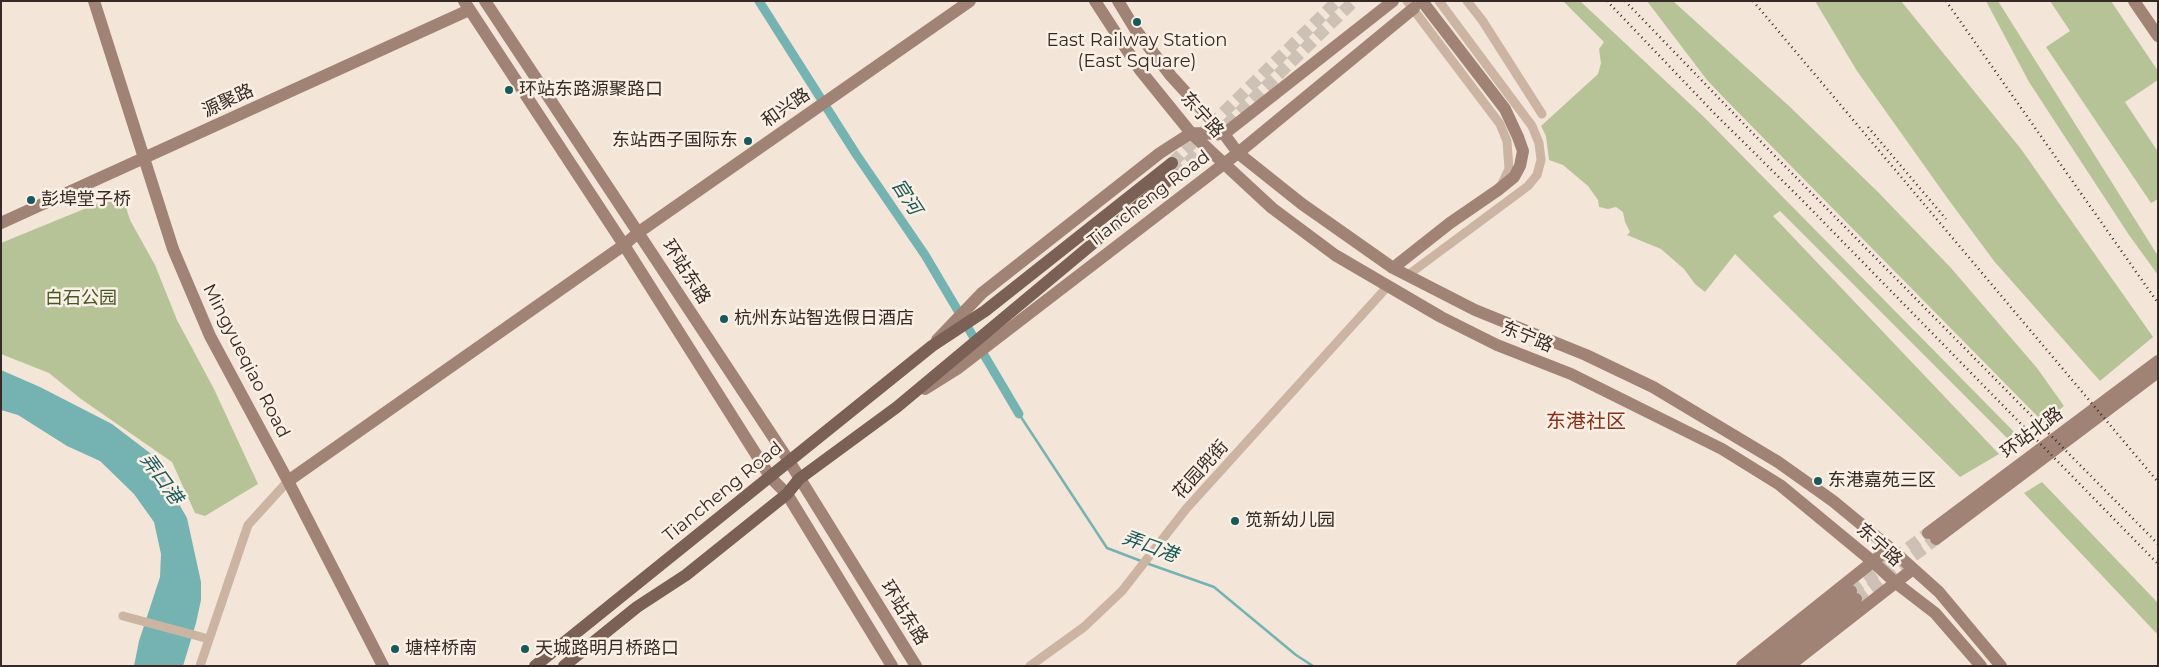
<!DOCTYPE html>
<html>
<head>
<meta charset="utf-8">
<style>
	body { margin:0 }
	#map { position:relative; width:2159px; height:667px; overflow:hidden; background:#f3e5d8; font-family:Montserrat,sans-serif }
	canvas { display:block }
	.frame { position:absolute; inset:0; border:2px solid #372a26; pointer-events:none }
</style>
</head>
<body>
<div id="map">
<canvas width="2159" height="667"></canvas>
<div class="frame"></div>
</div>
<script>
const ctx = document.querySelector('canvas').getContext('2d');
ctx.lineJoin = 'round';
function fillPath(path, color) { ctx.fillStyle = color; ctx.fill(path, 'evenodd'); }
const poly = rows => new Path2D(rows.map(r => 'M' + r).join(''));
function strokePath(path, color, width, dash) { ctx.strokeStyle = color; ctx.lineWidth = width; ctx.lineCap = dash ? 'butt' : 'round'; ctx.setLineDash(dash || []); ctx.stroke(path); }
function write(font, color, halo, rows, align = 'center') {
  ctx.font = font + ' Montserrat,"Noto Sans SC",sans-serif'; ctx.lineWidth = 5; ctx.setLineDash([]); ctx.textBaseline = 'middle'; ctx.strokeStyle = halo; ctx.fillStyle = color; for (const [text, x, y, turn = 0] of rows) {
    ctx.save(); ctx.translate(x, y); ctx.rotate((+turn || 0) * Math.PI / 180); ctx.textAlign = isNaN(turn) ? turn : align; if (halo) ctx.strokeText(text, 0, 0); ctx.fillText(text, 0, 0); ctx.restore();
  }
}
fillPath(poly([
	[1563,1,1580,1,1704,117,2022,440,2016,447,1780,211,1773,216,1999,454,1960,477,1735,254,1705,292,1695,284,1684,269,1661,249,1627,235,1630,232,1625,222,1623,212,1616,207,1608,209,1599,207,1598,200,1588,186,1563,165,1549,160,1546,136,1541,126,1598,74,1601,63,1599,49,1604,42],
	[1647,1,1673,1,1789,106,1877,191,1951,268,2037,368,2064,406,2044,423,1727,101,1707,80],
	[1815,1,1901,1,2021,149,2153,337,2100,381,1994,261,1948,199,1857,71],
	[1986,1,1998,1,2158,256,2158,275,2129,235,2029,82],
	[2050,1,2111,1,2158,71,2158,80,2125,102,2158,152,2158,199,2151,203,2046,47,2070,31],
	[116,196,124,201,130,220,155,265,177,320,214,389,258,484,205,516,195,513,172,462,81,399,49,373,1,354,1,243],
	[2042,482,2158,603,2158,635,2024,493]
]), '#b6c397');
fillPath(poly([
	[1,370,40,387,112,424,150,453,187,518,201,582,201,600,196,623,183,666,134,666,139,641,160,577,161,554,154,522,134,494,100,461,67,446,18,415,1,410]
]), '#75b3b3');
strokePath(poly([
	[1019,414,1107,548,1141,561],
	[1146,563,1214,587,1296,655,1313,666]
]), '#75b3b3', 2.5);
strokePath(poly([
	[759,1,856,154,925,255,1019,414]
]), '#75b3b3', 9);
strokePath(poly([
	[1851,591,1928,533],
	[1856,599,1936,539]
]), '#cdc0b4', 12, [12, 6]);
strokePath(poly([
	[1172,163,1337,1],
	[1175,175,1354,1]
]), '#cdc0b4', 12, [12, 6]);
strokePath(poly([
	[1407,1,1500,124,1507,141,1509,169,1502,184],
	[1467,1,1482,20,1542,114],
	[1408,275,1528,186,1537,175,1541,160,1539,143,1532,126,1439,1],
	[123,616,209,639],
	[200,666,248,525,288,481],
	[1030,666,1084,627,1122,591,1186,509,1388,286]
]), '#ccb4a3', 9);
strokePath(poly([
	[94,1,173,249,210,336,288,481,383,666],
	[464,1,624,245,771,478,787,494,892,666],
	[485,1,789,461,916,666],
	[1095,1,1140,70,1191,133,1272,208,1335,255,1441,317,1497,345,1571,374,1722,449,1780,485,1872,561,1896,583,1935,613,1981,666],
	[1118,1,1135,29,1171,76,1224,134,1238,153,1302,204,1393,268,1475,310,1586,355,1653,387,1778,462,1833,501,1890,548,1939,592,2001,666],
	[2134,1,2158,36],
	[1,223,469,10],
	[1393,268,1450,223,1498,190,1514,177,1520,166,1523,151,1518,137,1505,109,1422,1],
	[937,340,982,293,1160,153,1191,133,1224,134,1393,1],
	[925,389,957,369,1238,153,1414,8],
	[288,481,624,245,639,232,970,1],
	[1928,533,2158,361],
	[1936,539,2158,372],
	[1742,666,1890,548],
	[1757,666,1851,591],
	[1772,666,1856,599],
	[1789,666,1913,569]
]), '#a08375', 12);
strokePath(poly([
	[535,666,932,346,985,311,1172,163],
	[564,666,637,607,686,575,787,494,799,479,897,407,1175,175]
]), '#7a6055', 12);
strokePath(poly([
	[1607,1,1715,114,1801,199,2158,564],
	[1625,1,1768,149,2158,544],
	[1753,1,2158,482],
	[1946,1,2158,303],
	[1868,127,1946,219]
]), '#372a26', 2.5, [1, 4]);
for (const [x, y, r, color] of [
	[1137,22,5,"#185a5c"],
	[509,90,5,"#185a5c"],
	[748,141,5,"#185a5c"],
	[31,200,5,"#185a5c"],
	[724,319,5,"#185a5c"],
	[1818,481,5,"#185a5c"],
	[1235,521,5,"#185a5c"],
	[395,649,5,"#185a5c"],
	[525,649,5,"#185a5c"]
]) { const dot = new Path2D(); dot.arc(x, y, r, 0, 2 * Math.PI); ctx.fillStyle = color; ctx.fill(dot); strokePath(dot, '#fbf0e5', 2); }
write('18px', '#372a26', '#fbf0e5', [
	["East Railway Station",1137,41,"center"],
	["(East Square)",1137,62,"center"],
	["环站东路源聚路口",519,90],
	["东站西子国际东",738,141,"right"],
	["彭埠堂子桥",41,200],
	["杭州东站智选假日酒店",734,319],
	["东港嘉苑三区",1828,481],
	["笕新幼儿园",1245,521],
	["塘梓桥南",405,649],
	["天城路明月桥路口",535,649]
], 'left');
write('18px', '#372a26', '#fbf0e5', [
	["源聚路",228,101,-25],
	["和兴路",786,108,-35],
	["东宁路",1202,115,48],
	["Tiancheng Road",1149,199,-37],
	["环站东路",686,272,57],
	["东宁路",1527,337,22],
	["Mingyueqiao Road",246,361,63],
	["环站北路",2032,433,-37],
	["花园兜街",1201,470,-48],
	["Tiancheng Road",723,492,-39],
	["东宁路",1879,545,42],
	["环站东路",904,613,58]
]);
write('18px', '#485728', '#fbf0e5', [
	["白石公园",81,299]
]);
write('italic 19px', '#185a5c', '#fbf0e5', [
	["官河",906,197,57],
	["弄口港",161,479,54],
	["弄口港",1150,547,20]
]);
write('20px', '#8d2f18', '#fbf0e5', [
	["东港社区",1586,422]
]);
</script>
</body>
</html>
